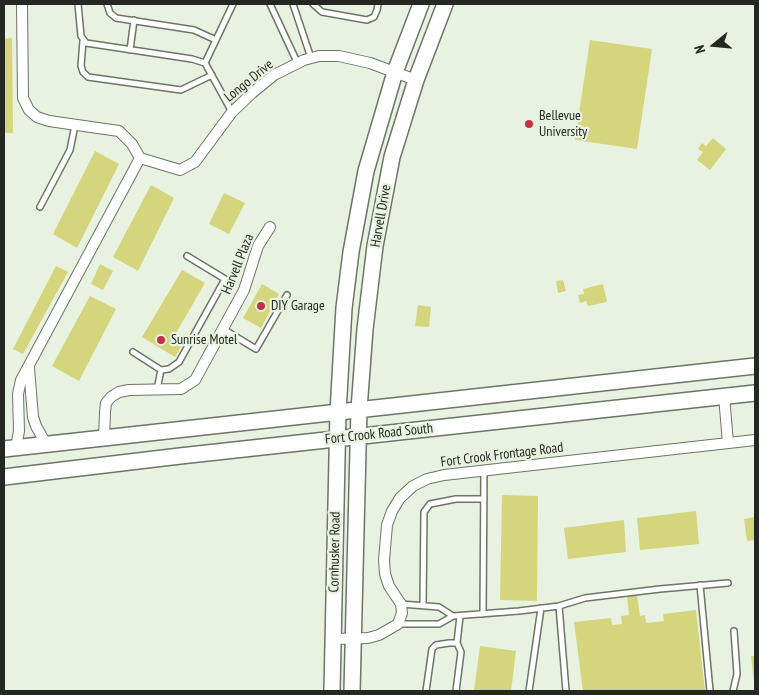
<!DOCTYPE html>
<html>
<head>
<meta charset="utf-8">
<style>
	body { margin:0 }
	#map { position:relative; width:759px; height:695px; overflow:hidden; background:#e8f2e0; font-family:"PT Sans Narrow",sans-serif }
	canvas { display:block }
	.frame { position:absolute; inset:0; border:5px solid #252822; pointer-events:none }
	.north { position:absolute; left:689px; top:20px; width:50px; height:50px; -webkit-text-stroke:4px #e8f2e0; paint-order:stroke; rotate:253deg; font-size:14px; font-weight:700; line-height:20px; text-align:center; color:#252822 }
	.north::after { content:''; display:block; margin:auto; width:18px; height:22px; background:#252822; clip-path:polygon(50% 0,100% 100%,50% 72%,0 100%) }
</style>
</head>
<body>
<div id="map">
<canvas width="759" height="695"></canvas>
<div class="frame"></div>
<div class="north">N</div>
</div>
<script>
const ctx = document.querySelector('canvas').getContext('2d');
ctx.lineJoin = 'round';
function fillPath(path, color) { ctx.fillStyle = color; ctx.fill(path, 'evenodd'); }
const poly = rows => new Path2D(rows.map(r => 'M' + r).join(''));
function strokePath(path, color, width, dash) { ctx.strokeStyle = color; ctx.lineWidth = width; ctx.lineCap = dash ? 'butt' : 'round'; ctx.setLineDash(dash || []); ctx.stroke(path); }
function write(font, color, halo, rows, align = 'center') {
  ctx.font = font + ' "PT Sans Narrow",sans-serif'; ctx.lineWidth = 4.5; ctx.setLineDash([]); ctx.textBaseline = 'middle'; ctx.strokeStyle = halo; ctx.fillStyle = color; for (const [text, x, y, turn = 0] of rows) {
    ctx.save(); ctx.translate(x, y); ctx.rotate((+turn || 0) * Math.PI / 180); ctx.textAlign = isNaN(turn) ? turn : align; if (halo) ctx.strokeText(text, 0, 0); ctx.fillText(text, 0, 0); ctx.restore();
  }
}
fillPath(poly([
	[12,38,13,133,4,133,4,39],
	[590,40,652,49,637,149,575,140],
	[713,138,726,149,710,170,697,160,703,152,698,149,702,143,706,146],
	[95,151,119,164,77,248,53,234],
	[151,185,174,198,138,271,113,257],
	[224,193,245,203,229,234,209,224],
	[100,264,113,271,103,290,91,284],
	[56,266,68,272,23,354,13,349],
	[182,270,205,283,172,340,182,345,175,357,142,337],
	[563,280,566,291,558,293,556,281],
	[262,284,279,294,261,328,243,318],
	[603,284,607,302,588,306,586,301,580,303,578,295,584,294,583,289],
	[90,296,116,309,79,381,52,366],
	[418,305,431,307,429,327,415,326],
	[502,495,538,496,537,601,500,600],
	[696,511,699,544,640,550,637,518],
	[755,517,755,540,747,541,744,519],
	[624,520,626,552,568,559,564,528],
	[637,595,640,616,645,615,646,623,664,621,663,614,696,610,705,691,583,691,574,622,611,618,612,625,622,624,621,616,629,615,627,596],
	[480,646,516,651,511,691,474,691],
	[751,656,755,656,755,681,754,681]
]), '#d4d57c');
const lane = poly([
	[78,4,81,36,86,43,192,59,205,63],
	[107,4,110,13,116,18,194,30,216,40],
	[270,4,297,62],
	[293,4,311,58],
	[313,4,322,12,367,20,374,17,377,10,378,4],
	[83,41,81,66,83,72,88,77,181,90,212,75],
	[130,50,134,20],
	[232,112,205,63,233,4],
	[40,207,70,150,75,125],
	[223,329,256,349,287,295],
	[133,352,161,370],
	[157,389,161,370,169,369,179,362,225,279,187,256],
	[700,585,710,691],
	[401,604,439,607,453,616],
	[423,605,424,512,430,504,456,499,484,499],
	[559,606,566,691],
	[483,614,484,470],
	[398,624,439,624,453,616,519,611,559,606,585,598,660,589,728,583],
	[426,691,432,649,436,645,449,643,457,643],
	[456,691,461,652,457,643,460,616],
	[529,691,541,608],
	[733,691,737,674,734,631]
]);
const street = poly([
	[22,4,23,98,29,110,37,117,49,121,119,131,132,144,140,158,180,170,195,162,232,112,252,93,274,75,304,60,319,56,339,56,370,63,416,80],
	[29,368,33,417,36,426,46,444],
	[724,396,728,443],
	[104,438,105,412,106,403,111,397,119,392,129,390,181,389,195,380,244,290,258,246,270,227],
	[16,448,19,431,18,394,21,380,140,158],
	[334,639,368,638,379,635,398,624,402,613,401,604,389,586,385,574,384,560,387,525,392,511,400,498,413,486,427,479,444,475,755,440]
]);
const primary = poly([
	[4,449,755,366],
	[4,477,180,456,755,393],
	[332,691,338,412,344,308,351,252,366,171,395,72,421,4],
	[352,691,359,409,365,329,375,246,392,157,416,80,445,4]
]);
strokePath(lane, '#6c7566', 8);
strokePath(street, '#6c7566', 12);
strokePath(primary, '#6c7566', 18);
strokePath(lane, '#fff', 5);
strokePath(street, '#fff', 10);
strokePath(primary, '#fff', 15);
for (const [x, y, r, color] of [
	[529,124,5,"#c23244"],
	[261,306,5,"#c23244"],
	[161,340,5,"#c23244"]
]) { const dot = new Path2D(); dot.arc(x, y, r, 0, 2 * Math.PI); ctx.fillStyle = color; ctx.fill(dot); strokePath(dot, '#e8f2e0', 2); }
write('14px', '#252822', '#e8f2e0', [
	["Longo Drive",249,81,-39],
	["Harvell Drive",381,216,-80],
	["Harvell Plaza",238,264,-68],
	["Fort Crook Road South",379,434,-6],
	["Fort Crook Frontage Road",502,455,-7],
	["Cornhusker Road",335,552,-89]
]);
write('14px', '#252822', '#e8f2e0', [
	["Bellevue",539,116],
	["University",539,132],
	["DIY Garage",271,306],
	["Sunrise Motel",171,340]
], 'left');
</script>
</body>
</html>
